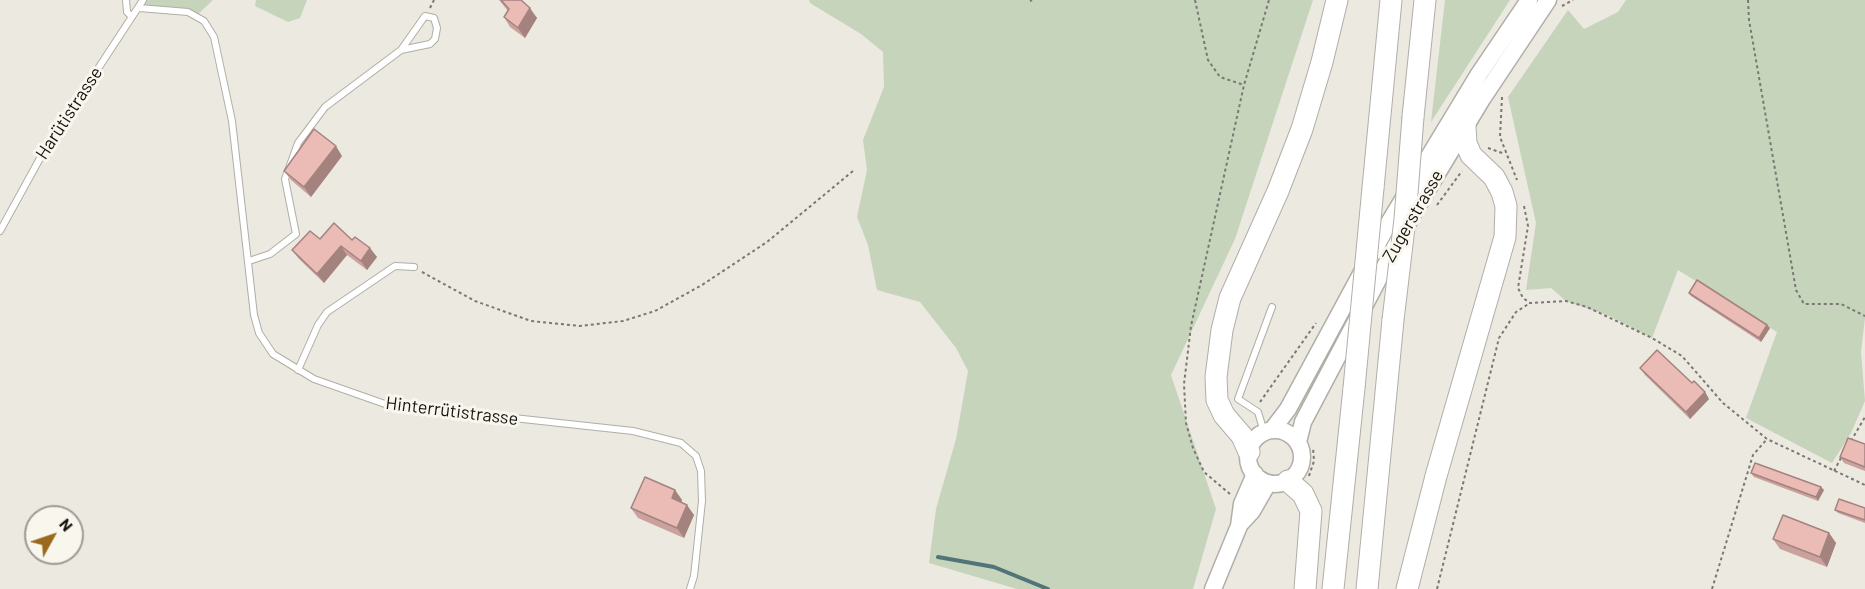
<!DOCTYPE html>
<html>
<head>
<meta charset="utf-8">
<style>
	body { margin:0 }
	#map { position:relative; width:1865px; height:589px; overflow:hidden; background:#ece9e1; font-family:Barlow,sans-serif }
	canvas { display:block }
	.north { position:absolute; left:24px; top:505px; width:60px; height:60px; box-sizing:border-box; background:#f9f6ee; border:2px solid #9d9b95; border-radius:50%; rotate:50deg; font-size:16px; font-weight:700; line-height:24px; text-align:center; color:#141310 }
	.north::after { content:''; display:block; margin:auto; width:21px; height:27px; background:#9a691d; clip-path:polygon(50% 0,100% 100%,50% 72%,0 100%) }
</style>
</head>
<body>
<div id="map">
<canvas width="1865" height="589"></canvas>
<div class="north">N</div>
</div>
<script>
const ctx = document.querySelector('canvas').getContext('2d');
ctx.lineJoin = 'round';
function fillPath(path, color) { ctx.fillStyle = color; ctx.fill(path, 'evenodd'); }
const poly = rows => new Path2D(rows.map(r => 'M' + r).join(''));
function strokePath(path, color, width, dash) { ctx.strokeStyle = color; ctx.lineWidth = width; ctx.lineCap = dash ? 'butt' : 'round'; ctx.setLineDash(dash || []); ctx.stroke(path); }
function write(font, color, halo, rows, align = 'center') {
  ctx.font = font + ' Barlow,sans-serif'; ctx.lineWidth = 6; ctx.setLineDash([]); ctx.textBaseline = 'middle'; ctx.strokeStyle = halo; ctx.fillStyle = color; for (const [text, x, y, turn = 0] of rows) {
    ctx.save(); ctx.translate(x, y); ctx.rotate((+turn || 0) * Math.PI / 180); ctx.textAlign = isNaN(turn) ? turn : align; if (halo) ctx.strokeText(text, 0, 0); ctx.fillText(text, 0, 0); ctx.restore();
  }
}
fillPath(poly([
	[143,0,213,0,196,16,139,8],
	[256,0,307,0,300,18,288,22,255,6],
	[809,0,1313,0,1235,239,1171,375,1216,509,1193,589,1017,589,929,563,936,509,956,439,968,371,956,348,920,302,877,290,868,245,857,217,867,170,863,140,884,87,883,52,861,34,810,3],
	[1445,0,1510,0,1431,122],
	[1626,0,1865,0,1865,318,1861,352,1865,401,1851,433,1832,463,1746,418,1777,332,1678,270,1652,338,1607,315,1566,301,1551,288,1526,290,1536,223,1508,97,1568,10,1584,29,1618,12]
]), '#c5d4bb');
strokePath(poly([
	[938,557,994,567,1048,589]
]), '#507478', 4);
const lane = poly([
	[126,0,127,12,132,17],
	[139,8,188,12,204,21,214,37,232,121,254,315,259,333,273,354,314,379,385,404,633,431,681,443,696,456,701,471,702,501,694,576,690,589],
	[0,231,44,151,143,0],
	[249,261,270,254,296,234,285,179,298,143,325,107,401,50,430,44,435,39,437,28,434,18,425,16,401,50],
	[298,370,318,325,327,312,395,266,414,267],
	[1264,432,1258,412,1238,399,1272,307]
]);
const secondary = poly([
	[1272,430,1288,409,1387,226,1479,74,1529,0],
	'1248 457a27 27 0 1 1 54 0a27 27 0 1 1-54 0Z',
	[1298,442,1303,422,1411,217,1482,99,1548,0],
	[1239,525,1252,511,1268,483],
	[1213,589,1239,526,1242,504,1255,474]
]);
const highway = poly([
	[1413,117,1425,0],
	[1373,188,1391,0],
	[1249,452,1242,436,1224,415,1217,400,1216,377,1222,330,1230,298,1278,191,1302,129,1322,62,1337,0],
	[1288,481,1303,494,1311,511,1305,589],
	[1333,589,1354,388],
	[1367,589,1393,320],
	[1407,589,1436,476,1505,237,1506,206,1502,192,1494,177,1471,155,1466,143,1465,126]
]);
strokePath(lane, '#b1aea7', 8);
strokePath(secondary, '#b1aea7', 19);
strokePath(highway, '#b1aea7', 23);
strokePath(poly([
	[1195,0,1208,60,1220,77,1244,85],
	[1748,0,1749,20,1796,290,1804,304,1841,304,1865,316],
	[1030,1,1032,0],
	[1562,6,1573,0],
	[430,8,434,0],
	[1502,97,1500,137,1517,180],
	[1488,148,1505,154],
	[1437,205,1462,171],
	[1524,206,1528,226,1518,288,1523,298,1530,303,1566,301,1587,307,1652,338,1682,356,1723,403,1767,439,1865,485],
	[422,272,475,301,531,321,580,326,623,321,655,311,702,285,767,242,853,171],
	[1260,402,1316,323],
	[1851,441,1865,417],
	[1834,471,1842,456],
	[1309,476,1314,461,1313,447],
	[1230,494,1204,472,1193,448,1186,423,1184,384,1191,326,1244,85,1269,0],
	[1437,589,1499,338,1516,312,1530,303],
	[1712,589,1753,455,1767,439]
]), '#7a7873', 2, [3, 3]);
strokePath(lane, '#fff', 6);
strokePath(secondary, '#fff', 16);
strokePath(highway, '#fff', 21);
const highwayBridge = poly([
	[1393,320,1405,219,1413,117],
	[1354,388,1373,188]
]);
strokePath(highwayBridge, '#b1aea7', 23, []);
strokePath(highwayBridge, '#fff', 21);
fillPath(poly([
	[499,0,521,0,537,18,525,38,510,27,504,17,508,11],
	[342,156,311,197,291,180,284,171],
	[320,239,352,240,377,257,367,270,347,255,324,283,299,259,292,250],
	[1689,293,1767,325,1770,328,1761,342,1691,296],
	[1640,368,1692,383,1705,392,1709,399,1690,419,1645,375],
	[1865,444,1865,471,1844,463,1840,457],
	[1751,473,1821,487,1824,490,1818,501,1754,477],
	[675,490,682,500,681,502,694,515,684,538,638,518,631,508],
	[1865,508,1865,523,1838,513,1835,510],
	[1829,533,1836,543,1827,567,1780,549,1773,539]
]), '#caa19d');
fillPath(poly([
	[530,8,537,18,525,38,518,28],
	[336,146,342,156,311,197,304,187],
	[341,246,347,255,324,283,317,274],
	[370,248,377,257,367,270,361,261],
	[1767,325,1770,328,1761,342,1759,338],
	[1705,392,1709,399,1690,419,1686,412],
	[1821,487,1824,490,1818,501,1816,497],
	[675,490,682,500,679,508,672,498],
	[687,505,694,515,684,538,677,528],
	[1829,533,1836,543,1827,567,1820,557]
]), '#a4837f');
const building = poly([
	[501,0,521,0,530,8,518,28,504,17,509,9,501,0],
	[314,129,336,146,304,187,284,171,314,129],
	[334,223,352,240,355,237,370,248,361,261,341,246,317,274,292,250,310,231,320,239,334,223],
	[1697,280,1767,325,1759,338,1689,293,1697,280],
	[1657,350,1692,383,1694,381,1705,392,1686,412,1640,368,1657,350],
	[1848,438,1865,444,1865,467,1840,457,1848,438],
	[1755,463,1821,487,1816,497,1751,473,1755,463],
	[645,477,675,490,672,498,687,505,677,528,631,508,645,477],
	[1839,499,1865,508,1865,520,1835,510,1839,499],
	[1783,515,1829,533,1820,557,1773,539,1783,515]
]);
fillPath(building, '#ebbbb6');
strokePath(building, '#a4837f', 1.5);
write('18px', '#141310', '#f9f6ee', [
	["Harütistrasse",69,113,-57],
	["Zugerstrasse",1413,216,-60],
	["Hinterrütistrasse",452,411,7]
]);
</script>
</body>
</html>
